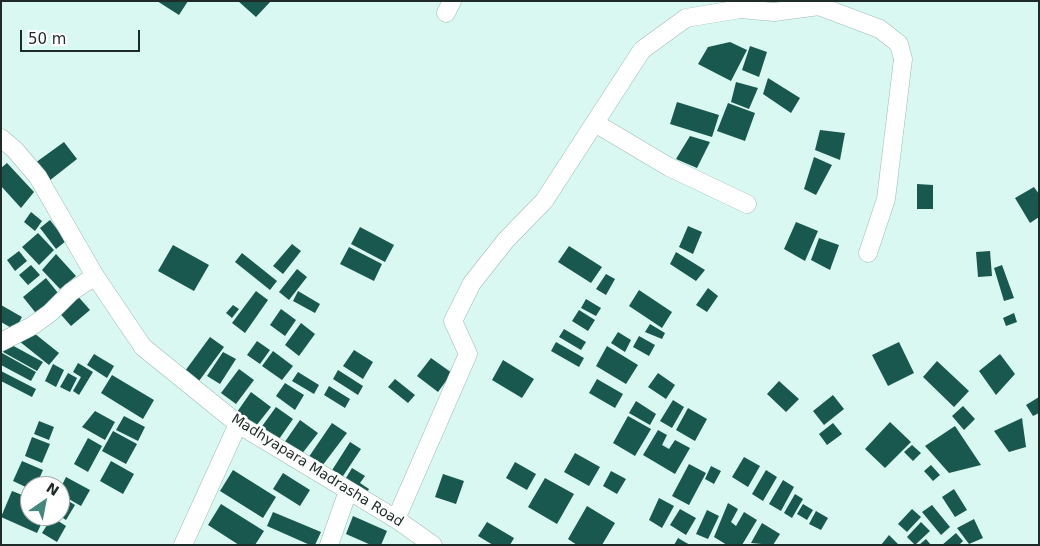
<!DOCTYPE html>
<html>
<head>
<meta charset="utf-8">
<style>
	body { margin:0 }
	#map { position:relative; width:1040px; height:546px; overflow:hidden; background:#d9f8f1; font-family:"DejaVu Sans",sans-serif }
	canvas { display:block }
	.frame { position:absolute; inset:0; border:2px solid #1f2b28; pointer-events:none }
	.north { position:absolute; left:20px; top:476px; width:50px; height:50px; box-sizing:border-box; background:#fff; border:1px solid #a5aaa9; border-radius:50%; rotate:33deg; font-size:14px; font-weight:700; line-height:20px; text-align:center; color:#1f2b28 }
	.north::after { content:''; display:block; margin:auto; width:18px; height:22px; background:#44887d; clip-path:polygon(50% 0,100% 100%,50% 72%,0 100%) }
	.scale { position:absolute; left:20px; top:30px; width:120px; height:22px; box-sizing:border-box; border:2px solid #1f2b28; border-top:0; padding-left:6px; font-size:15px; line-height:18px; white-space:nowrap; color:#1f2b28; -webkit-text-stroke:4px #fff; paint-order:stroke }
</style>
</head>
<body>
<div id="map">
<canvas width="1040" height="546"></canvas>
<div class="frame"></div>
<div class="north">N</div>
<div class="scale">50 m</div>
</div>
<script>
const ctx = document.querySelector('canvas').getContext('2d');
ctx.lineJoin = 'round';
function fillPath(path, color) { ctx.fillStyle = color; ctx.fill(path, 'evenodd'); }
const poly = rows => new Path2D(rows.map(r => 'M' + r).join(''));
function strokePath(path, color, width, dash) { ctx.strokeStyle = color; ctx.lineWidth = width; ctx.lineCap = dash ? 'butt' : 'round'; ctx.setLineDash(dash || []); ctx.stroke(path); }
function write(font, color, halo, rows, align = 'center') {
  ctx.font = font + ' "DejaVu Sans",sans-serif'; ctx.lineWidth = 5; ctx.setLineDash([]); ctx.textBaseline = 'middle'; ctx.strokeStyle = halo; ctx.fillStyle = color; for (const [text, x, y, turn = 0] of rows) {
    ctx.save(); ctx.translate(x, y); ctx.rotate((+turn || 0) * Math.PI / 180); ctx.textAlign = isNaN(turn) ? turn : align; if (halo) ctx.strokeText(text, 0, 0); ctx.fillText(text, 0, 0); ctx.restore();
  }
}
fillPath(poly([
	[157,1,188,1,179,15],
	[238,1,271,1,256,17],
	[730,42,747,50,731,81,698,64,708,47],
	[750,46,767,52,759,77,742,70],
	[768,78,800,98,791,113,763,94],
	[736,82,758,88,749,109,731,102],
	[677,102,719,115,712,137,670,124],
	[728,103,755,113,745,141,717,131],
	[820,130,845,133,840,160,815,150],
	[690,136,710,142,697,168,676,159],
	[64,142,77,159,49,181,35,163],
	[814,157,832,165,816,195,804,189],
	[7,163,34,192,21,208,1,186,1,168],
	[917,184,933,185,933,209,917,209],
	[1034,187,1039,194,1039,217,1030,223,1015,198],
	[31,212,42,221,35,231,24,222],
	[50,220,66,241,56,249,40,228],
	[796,222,818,231,805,261,784,249],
	[688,226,702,232,693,254,679,247],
	[360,227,394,245,385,262,351,244],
	[38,233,54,250,39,265,22,247],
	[819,238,839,245,830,270,811,260],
	[292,244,301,251,283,274,273,266],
	[173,245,209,265,194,291,158,271],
	[569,246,602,267,591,283,558,262],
	[349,247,382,264,374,281,340,264],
	[19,251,27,261,15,271,7,260],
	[990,251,992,276,978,277,976,252],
	[676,252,705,270,696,281,670,264],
	[242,253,277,281,270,290,235,262],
	[56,254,76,276,60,289,42,270],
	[31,265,40,275,28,285,19,275],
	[1002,265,1014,298,1004,301,994,268],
	[297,269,307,277,289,300,279,292],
	[606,274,615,279,606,295,596,289],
	[46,278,62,298,39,317,23,297],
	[708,288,718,296,707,312,696,305],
	[639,290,672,312,662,328,629,306],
	[256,291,268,300,245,333,232,323],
	[298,291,320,304,315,313,293,301],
	[75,293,90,310,71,326,56,309],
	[586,299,601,308,596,316,581,308],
	[1,305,22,317,15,330,1,322],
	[233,305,239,309,232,318,226,313],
	[281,309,296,320,285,336,270,325],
	[579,310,595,320,588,331,572,321],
	[1014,313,1017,322,1006,326,1003,318],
	[301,323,315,334,299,356,285,345],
	[650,324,665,333,662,339,645,332],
	[29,329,59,353,49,365,19,341],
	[564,329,586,342,581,350,559,337],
	[618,332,631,340,625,352,611,343],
	[639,336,655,345,649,356,633,347],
	[210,337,224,347,199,381,185,371],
	[257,341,270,350,260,364,247,355],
	[556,342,584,358,579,367,551,351],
	[899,342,914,373,888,386,872,355],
	[8,343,43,362,37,371,3,352],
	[607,346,638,365,626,384,596,366],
	[354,350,373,362,363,379,343,366],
	[273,351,293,366,282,380,262,366],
	[223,352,236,359,220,384,207,376],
	[2,353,36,372,31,381,1,365],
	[94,354,114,366,107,378,87,365],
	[1000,354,1015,374,996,395,979,371],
	[431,358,452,373,438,392,417,376],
	[503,360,534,379,522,398,492,380],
	[937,361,969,391,954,407,923,377],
	[78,363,93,372,79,395,73,391,81,377,73,372],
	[53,364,64,370,56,387,45,381],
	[239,369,254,380,236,404,221,393],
	[338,370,363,386,358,395,333,379],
	[1,371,36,389,32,397,1,381],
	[298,372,319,385,314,394,292,381],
	[68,373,77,378,70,392,60,387],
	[658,373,675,385,666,399,648,387],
	[112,375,154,400,143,419,101,393],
	[395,379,415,395,408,403,388,387],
	[597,379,623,394,615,408,589,393],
	[779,381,799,399,786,412,767,394],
	[285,383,304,395,295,410,276,396],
	[329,386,350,399,345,408,324,395],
	[251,392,271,407,256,426,237,412],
	[833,395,844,409,824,425,813,411],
	[1039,397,1039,413,1033,416,1026,405],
	[673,400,684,407,672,428,660,421],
	[636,401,656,414,650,425,629,413],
	[963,406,975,419,964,430,952,416],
	[276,407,293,419,277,442,260,429],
	[688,408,707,419,695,441,676,430],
	[95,411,115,422,105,440,82,427],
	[124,416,145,427,138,441,116,430],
	[628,416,651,429,635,456,613,443],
	[1022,418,1026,447,1009,452,994,431],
	[300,420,318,433,301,455,284,443],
	[39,421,54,427,49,440,34,434],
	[890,422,911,442,885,468,865,449],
	[332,423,347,433,319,470,306,461],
	[833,423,842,434,827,445,819,434],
	[955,426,981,465,949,473,925,446],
	[658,430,667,435,662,445,669,449,675,440,690,448,675,474,643,455],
	[113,431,137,444,126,464,102,451],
	[32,437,50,444,42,463,25,456],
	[88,438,102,446,88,472,74,464],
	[350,442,361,449,339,482,329,475],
	[912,445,921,453,913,461,904,452],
	[575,453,600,467,589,486,564,472],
	[744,457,760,466,748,487,732,477],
	[22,461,43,470,36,486,30,486,30,489,13,481],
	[111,461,134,474,123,494,100,481],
	[515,462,536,474,527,490,506,478],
	[689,464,706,473,689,505,672,496],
	[931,465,940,475,933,481,924,471],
	[711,466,721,471,714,484,705,479],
	[352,468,365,476,360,483,369,489,365,496,343,483],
	[233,470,276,497,263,518,220,491],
	[766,470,777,477,763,501,752,494],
	[611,471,626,479,617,494,603,486],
	[283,473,310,490,300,506,273,489],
	[443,474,464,481,456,504,435,497],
	[66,477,90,490,81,506,60,494,60,489],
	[545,478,574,494,557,524,528,507],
	[783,480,794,487,781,511,769,504],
	[954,489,967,510,955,517,942,497],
	[12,491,30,498,30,516,45,516,37,533,1,517],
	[795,494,803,499,792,518,784,513],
	[60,496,75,505,66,520,60,516],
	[659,498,674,506,662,528,649,520],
	[728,503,738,509,731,522,736,526,744,512,757,520,742,545,727,545,714,537],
	[221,504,264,531,255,545,239,545,208,525],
	[803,504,813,510,807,520,797,514],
	[932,505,950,527,941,535,922,512],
	[587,506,615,523,602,545,577,545,568,539],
	[680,509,696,518,686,535,670,525],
	[912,509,921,517,907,532,898,524],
	[707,510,719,516,708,539,696,534],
	[816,511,828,518,821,530,809,524],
	[273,512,321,532,315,545,310,545,267,526],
	[353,516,387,531,381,545,371,545,346,534],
	[52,517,66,526,57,542,42,533],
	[974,519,983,538,969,544,957,528],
	[487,522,514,538,510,545,493,545,478,536],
	[921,522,930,531,915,545,907,537],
	[762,523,780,534,773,545,751,543],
	[956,533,963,541,959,545,942,545],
	[889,535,899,545,881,545],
	[678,538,690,545,674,545],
	[926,539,931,545,919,545]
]), '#19584e');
const minor = poly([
	[446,13,452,1],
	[595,123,669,167,747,204],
	[1,138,15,150,38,177,95,276,143,347,238,424,396,519,433,545],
	[1,342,32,326,50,313,71,292,95,276],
	[396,519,468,354,453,321,472,283,506,240,544,201,642,50,686,18,740,9,774,12,819,6,880,29,899,44,903,59,886,199,868,253],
	[183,545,238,424],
	[329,545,348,491]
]);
strokePath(minor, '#9ebcb5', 19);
strokePath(minor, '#fff', 18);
write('14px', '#1f2b28', '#fff', [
	["Madhyapara Madrasha Road",317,471,32]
]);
</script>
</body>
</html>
